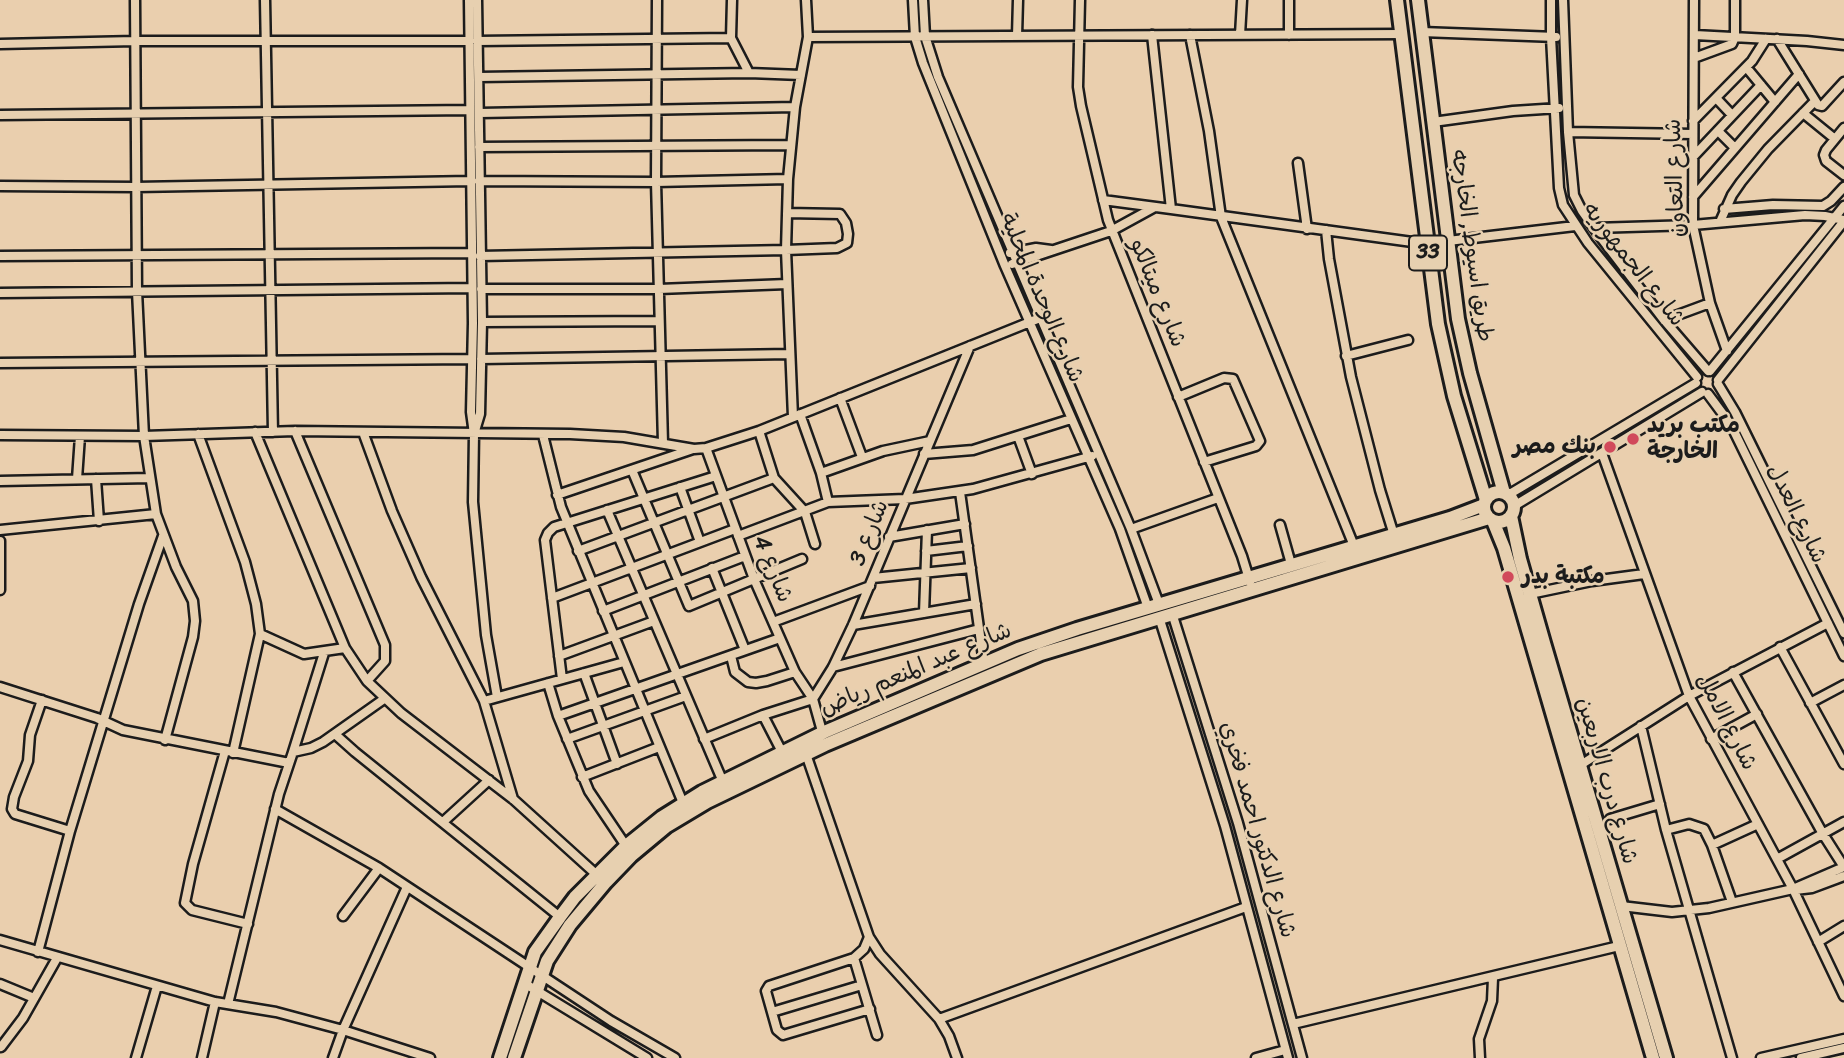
<!DOCTYPE html>
<html>
<head>
<meta charset="utf-8">
<style>
	body { margin:0 }
	canvas { display:block; background:#eacfae }
</style>
</head>
<body>
<canvas width="1844" height="1058"></canvas>
<script>
const ctx = document.querySelector('canvas').getContext('2d');
ctx.lineJoin = 'round';
const poly = rows => new Path2D(rows.map(r => 'M' + r).join(''));
function strokePath(path, color, width, dash) { ctx.strokeStyle = color; ctx.lineWidth = width; ctx.lineCap = dash ? 'butt' : 'round'; ctx.setLineDash(dash || []); ctx.stroke(path); }
function write(font, color, halo, rows, align = 'center') {
  ctx.font = font + ' Sriracha,"Playpen Sans Arabic",sans-serif'; ctx.lineWidth = 5; ctx.setLineDash([]); ctx.textBaseline = 'middle'; ctx.strokeStyle = halo; ctx.fillStyle = color; for (const [text, x, y, turn = 0] of rows) {
    ctx.save(); ctx.translate(x, y); ctx.rotate((+turn || 0) * Math.PI / 180); ctx.textAlign = isNaN(turn) ? turn : align; if (halo) ctx.strokeText(text, 0, 0); ctx.fillText(text, 0, 0); ctx.restore();
  }
}
const minor = poly([
	[135,0,137,291,144,436,156,514,176,567,193,601,195,621,193,637,165,740],
	[265,0,273,432],
	[469,0,473,323,471,412,474,434,473,502,486,635,497,697],
	[657,0,656,182,663,443],
	[913,0,915,37,923,63,1005,266,1120,529,1148,608],
	[923,0,925,36,938,77,1131,529,1159,604],
	[1080,0,1078,87,1081,106,1108,220,1242,556,1250,582],
	[1551,0,1551,37,1559,188,1563,205,1588,243,1697,377],
	[1563,0,1568,132,1574,195,1582,211,1599,235,1664,320,1708,371],
	[1694,0,1693,225,1710,303,1727,351],
	[1422,32,1556,37],
	[1190,35,1209,131,1221,217,1354,546],
	[1240,35,1242,0],
	[1289,35,1289,0],
	[1695,35,1807,41,1844,45],
	[1017,36,1018,0],
	[808,37,1402,34],
	[731,38,732,0],
	[1777,39,1818,105,1822,106,1844,82],
	[478,41,731,38,749,73,801,75],
	[0,44,135,41,470,41],
	[1694,58,1732,44,1735,37,1735,0],
	[1746,67,1775,102],
	[479,77,749,73],
	[1716,98,1732,115],
	[480,113,795,107],
	[1803,113,1835,139],
	[0,115,470,110],
	[1693,121,1752,61,1766,39],
	[1433,122,1513,111,1559,108],
	[1844,128,1826,150,1824,155,1826,161,1844,175],
	[1718,131,1735,148],
	[1568,132,1693,134],
	[479,147,791,145],
	[1692,158,1761,85],
	[1298,163,1307,229],
	[479,181,656,182,788,179],
	[0,186,136,187,470,181],
	[1693,197,1799,74],
	[1103,200,1171,209,1152,35],
	[1171,209,1427,244],
	[1724,209,1773,205,1823,206,1831,201,1844,187],
	[1720,222,1732,195,1741,182,1768,149,1815,101],
	[1594,228,1693,225,1805,215,1825,216,1844,220],
	[1326,230,1329,259,1351,377,1380,490,1394,535],
	[1448,241,1575,226],
	[1010,253,1036,248,1051,250],
	[0,256,471,253],
	[480,256,786,250,837,248,847,243,848,234,846,223,840,214,787,213],
	[1012,264,1111,231,1153,208],
	[481,289,659,289,787,284],
	[0,293,472,288],
	[1664,320,1710,303],
	[482,322,659,321],
	[1346,356,1408,340],
	[481,359,790,354],
	[0,363,472,359],
	[1710,371,1844,206],
	[1718,380,1844,221],
	[1718,384,1735,412,1844,633],
	[1708,394,1731,425,1844,656],
	[1178,397,1224,378,1233,379,1260,441,1256,446,1204,462],
	[840,398,862,457],
	[800,414,821,473,828,502],
	[793,417,786,250,788,179,795,107,808,37,806,0],
	[295,431,385,645,385,661,367,681],
	[759,431,774,478,805,512,815,544],
	[255,432,345,648,367,681,401,713,513,799,597,875],
	[363,432,392,511,421,577,484,701,513,799],
	[198,434,245,562,256,604,260,634,304,654,345,648],
	[474,434,480,414,482,322,477,0],
	[0,435,144,436,295,431,570,434,624,437,694,449,706,448,759,431,1040,318],
	[543,435,561,507,683,803],
	[1018,436,1032,474],
	[1602,453,1689,696,1793,889,1844,996],
	[924,454,973,450,1071,419],
	[632,470,689,606,802,559],
	[821,473,883,451,930,441],
	[77,479,80,436],
	[96,479,99,521],
	[0,481,150,478],
	[680,487,700,542],
	[960,492,984,664],
	[557,495,693,449],
	[1508,495,1696,383],
	[1514,506,1702,392],
	[607,510,723,782],
	[1280,525,1291,564],
	[1131,529,1218,498],
	[0,530,156,514],
	[738,536,828,502,905,499,973,489,1092,456],
	[889,537,965,524],
	[0,541,0,590],
	[578,551,774,478],
	[926,551,968,546],
	[712,568,745,650],
	[873,578,971,568],
	[1530,594,1592,581,1644,574],
	[552,598,735,529],
	[603,611,745,556],
	[924,613,927,530],
	[1172,613,1238,823,1302,1058],
	[1159,617,1225,826,1288,1058],
	[773,622,870,586],
	[853,625,976,604],
	[1780,647,1844,764],
	[559,656,654,621],
	[731,656,735,672,748,682,756,683,767,681,795,672],
	[833,667,979,629],
	[1733,672,1823,834,1844,867],
	[584,673,617,764],
	[562,679,545,540,548,533,554,527,716,476],
	[548,683,558,716,589,791,626,846],
	[0,687,97,718,123,730,289,763],
	[42,700,30,735,28,761,14,797,12,809,15,814,70,831],
	[484,701,624,662],
	[1810,703,1844,685],
	[763,715,782,752],
	[558,716,780,638],
	[1641,726,1666,830,1732,1058],
	[336,735,355,752,560,917],
	[823,735,813,699,833,667,853,625,970,346],
	[567,739,686,696],
	[704,739,763,715,813,699,795,672,754,579,706,448],
	[1711,739,1757,714],
	[225,751,193,864,185,903,192,910,248,924],
	[293,752,324,653],
	[233,753,260,634],
	[806,754,869,937,880,954,939,1019,949,1036,957,1058],
	[1579,766,1689,696,1828,623],
	[582,777,659,747],
	[275,809,379,868,611,1021,675,1058],
	[1610,819,1660,804],
	[443,822,489,780],
	[1666,830,1689,824,1704,829,1712,845,1732,902],
	[1712,845,1758,824],
	[1777,859,1844,822],
	[1795,890,1812,888,1844,876],
	[1621,906,1672,912,1709,908,1793,889,1844,867],
	[343,916,379,868],
	[869,937,864,949,854,958,769,986,766,991,777,1030,783,1035,870,1009],
	[0,940,215,1002,276,1012,343,1030,430,1058],
	[1818,942,1844,926],
	[38,952,70,831,139,604,163,536],
	[854,958,877,1035],
	[524,983,647,1058],
	[0,984,34,998],
	[228,1004,279,794,293,752,311,748,323,742,384,699],
	[772,1012,862,985],
	[939,1019,1246,907],
	[1293,1024,1619,946],
	[0,1046,1,1047,23,1018,57,958],
	[136,1058,157,986],
	[202,1058,215,1002],
	[333,1058,343,1030,407,887],
	[1256,1058,1285,1050],
	[1480,1058,1479,1039,1492,1001,1493,978],
	[1761,1058,1844,1039],
	[1801,1058,1844,1048]
]);
const highway = poly([
	[1397,0,1438,324,1454,396,1486,500],
	[1418,0,1458,319,1470,373,1504,493],
	'1484 507a15 15 0 1 1 30 0a15 15 0 1 1-30 0Z',
	[1511,516,1520,559,1544,643,1666,1058],
	[1493,521,1504,548,1653,1058],
	[500,1058,535,952,560,917,575,897,626,846,662,817,702,792,822,733,1018,649,1077,629,1450,518,1484,505],
	[514,1058,547,961,570,925,606,882,631,856,667,826,707,802,825,745,1041,654,1489,518]
]);
strokePath(minor, '#1c1c1c', 13);
strokePath(highway, '#1c1c1c', 18);
strokePath(minor, '#e7d0b0', 8);
strokePath(highway, '#e7d0b0', 12);
for (const [x, y, r, color] of [
	[1633,439,7,"#d1495b"],
	[1610,447,7,"#d1495b"],
	[1508,577,7,"#d1495b"]
]) { const dot = new Path2D(); dot.arc(x, y, r, 0, 2 * Math.PI); ctx.fillStyle = color; ctx.fill(dot); strokePath(dot, '#e7d0b0', 2.5); }
for (const [x, y, w] of [
	[1428,253,38]
]) { const box = new Path2D(); box.roundRect(x - w / 2, y - 17.5, w, 35, 5); ctx.fillStyle = '#e7d0b0'; ctx.fill(box); strokePath(box, '#1c1c1c', 2); }
write('bold 21px', '#1c1c1c', null, [
	["33",1428,253]
]);
write('23px', '#1c1c1c', '#e7d0b0', [
	["شارع التعاون",1676,178,-92],
	["طريق اسيوط, الخارجه",1471,246,82],
	["شارع الجمهوريه",1633,265,52],
	["شارع ميتالكو",1157,293,68],
	["شارع الوحدة المحلية",1041,298,67],
	["شارع العدل",1796,514,64],
	["شارع 3",870,533,-68],
	["شارع 4",772,569,68],
	["شارع عبد المنعم رياض",916,670,-23],
	["شارع الامل",1726,722,63],
	["شارع درب الاربعين",1606,781,74],
	["شارع الدكتور احمد فخري",1257,830,74]
]);
write('bold 23px', '#1c1c1c', '#e7d0b0', [
	["مكتب بريد",1647,426],
	["الخارجة",1647,452],
	["بنك مصر",1596,447,"right"],
	["مكتبة بدر",1522,577]
], 'left');
</script>
</body>
</html>
